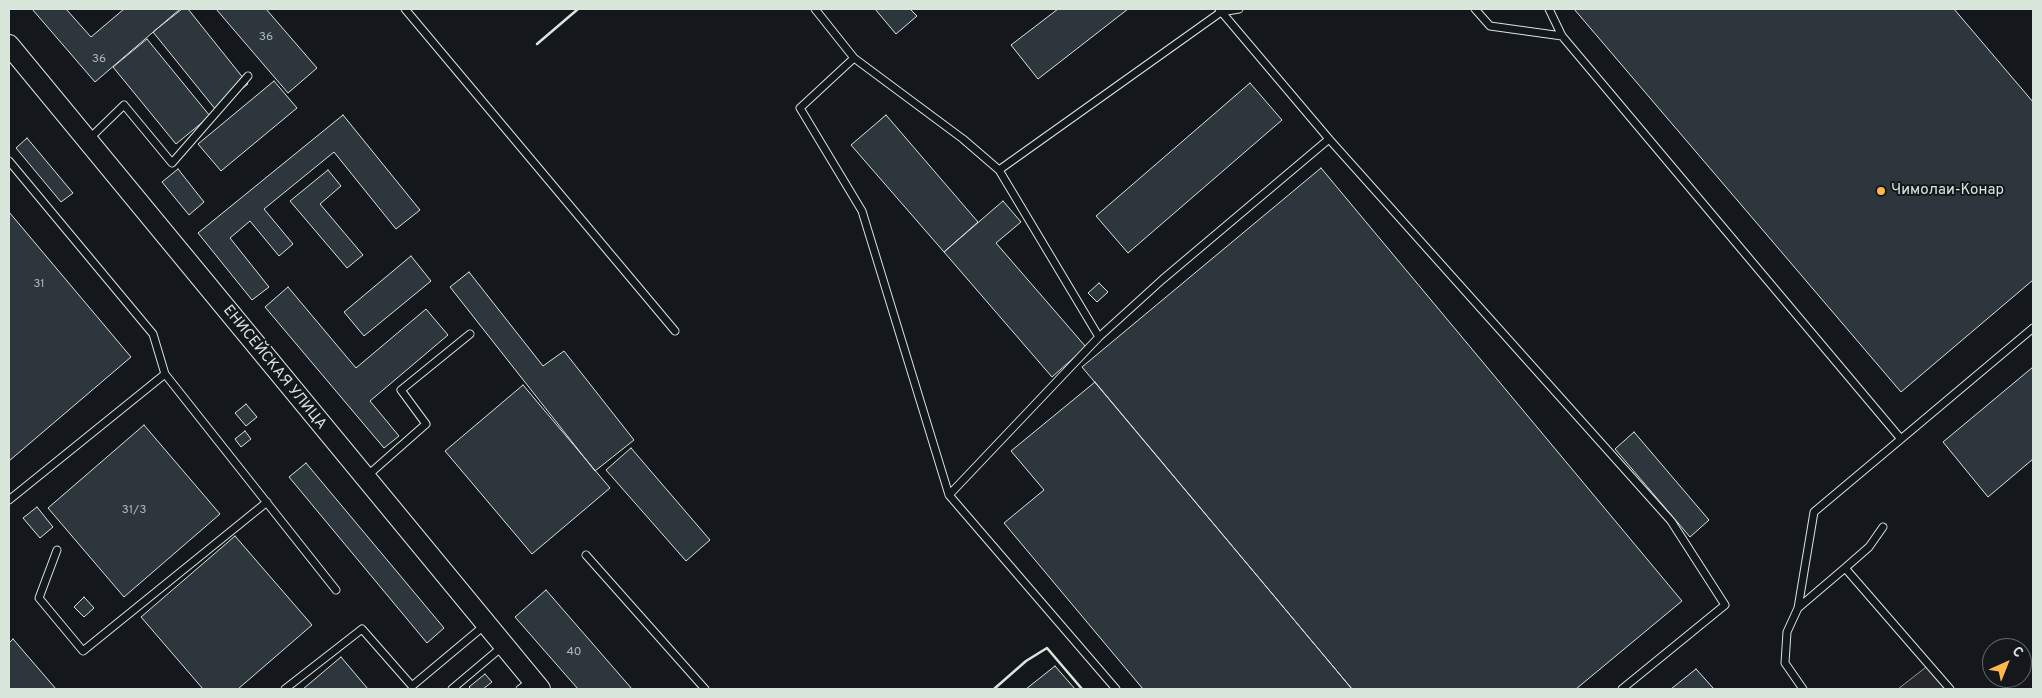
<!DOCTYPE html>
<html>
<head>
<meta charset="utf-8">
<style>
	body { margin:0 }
	#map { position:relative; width:2042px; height:698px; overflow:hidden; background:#14181c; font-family:Overpass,sans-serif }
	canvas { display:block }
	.frame { position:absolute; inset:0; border:10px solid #d8e6dc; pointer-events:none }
	.north { position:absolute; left:1982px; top:638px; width:50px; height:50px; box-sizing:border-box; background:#14181c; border:1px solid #626a69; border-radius:50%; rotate:44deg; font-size:14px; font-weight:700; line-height:20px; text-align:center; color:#d8e6dc }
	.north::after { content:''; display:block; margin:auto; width:18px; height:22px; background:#ffb74d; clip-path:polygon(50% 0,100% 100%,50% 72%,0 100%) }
</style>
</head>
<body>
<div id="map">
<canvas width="2042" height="698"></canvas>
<div class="frame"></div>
<div class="north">С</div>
</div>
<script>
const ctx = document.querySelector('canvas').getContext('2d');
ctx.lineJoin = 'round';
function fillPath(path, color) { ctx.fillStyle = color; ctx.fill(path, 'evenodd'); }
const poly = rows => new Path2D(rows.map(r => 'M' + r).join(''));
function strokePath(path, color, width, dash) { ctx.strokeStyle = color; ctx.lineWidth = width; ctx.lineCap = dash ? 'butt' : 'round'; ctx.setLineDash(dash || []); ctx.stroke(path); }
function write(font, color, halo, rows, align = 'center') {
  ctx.font = font + ' Overpass,sans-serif'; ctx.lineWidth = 4; ctx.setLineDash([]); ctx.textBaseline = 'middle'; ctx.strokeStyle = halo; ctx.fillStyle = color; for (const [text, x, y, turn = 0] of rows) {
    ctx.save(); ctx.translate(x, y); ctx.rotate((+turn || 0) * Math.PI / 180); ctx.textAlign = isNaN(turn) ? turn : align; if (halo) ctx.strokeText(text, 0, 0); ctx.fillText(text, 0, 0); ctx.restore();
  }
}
const parking = poly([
	[1930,664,1951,689,1898,689,1930,664]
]);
fillPath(parking, '#24282b');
strokePath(parking, '#939e99', 1);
const building = poly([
	[32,9,66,9,91,37,124,9,180,9,95,82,32,9],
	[182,9,188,9,248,84,216,110,153,32,182,9],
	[216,9,266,9,317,68,288,93,216,9],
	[875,9,910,9,917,16,896,34,875,9],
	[1058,9,1128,9,1038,79,1011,45,1058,9],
	[1574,9,1954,9,2033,102,2033,280,1901,392,1574,9],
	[147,39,210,116,176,144,113,67,147,39],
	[274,81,297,108,221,171,198,144,274,81],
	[1250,83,1282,120,1128,253,1096,216,1250,83],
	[343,115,420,210,396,229,334,152,264,209,293,244,279,256,250,221,230,238,269,287,252,300,198,233,343,115],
	[886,115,978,222,944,252,851,145,886,115],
	[27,138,73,193,61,202,16,148,27,138],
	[1321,168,1682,601,1576,689,1352,689,1082,367,1321,168],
	[178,169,204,202,189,215,162,182,178,169],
	[328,170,341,186,320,204,363,255,347,268,290,201,328,170],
	[1003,201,1021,222,996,243,1086,347,1052,377,944,252,1003,201],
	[9,212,131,357,9,461,9,212],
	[411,256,431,281,364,336,344,312,411,256],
	[469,272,543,366,564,351,634,440,595,471,450,287,469,272],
	[1099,283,1108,292,1097,302,1088,293,1099,283],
	[288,287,356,368,426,309,448,335,370,401,399,436,384,448,265,307,288,287],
	[2033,367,2033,459,1988,497,1943,442,2033,367],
	[1095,382,1352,689,1143,689,1004,523,1044,490,1011,451,1095,382],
	[523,385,610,488,532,554,445,451,523,385],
	[246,404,257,417,246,426,235,413,246,404],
	[144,425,220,514,124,597,48,508,144,425],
	[245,431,251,439,241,447,235,439,245,431],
	[1634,432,1709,520,1690,537,1615,449,1634,432],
	[631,448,710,540,686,561,606,470,631,448],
	[306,463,444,628,427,643,289,477,306,463],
	[37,507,53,527,40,538,23,518,37,507],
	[235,536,312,625,238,689,203,689,141,617,235,536],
	[546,590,632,689,578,689,515,617,546,590],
	[84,597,94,608,84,617,74,607,84,597],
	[13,639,56,689,9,689,9,643,13,639],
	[341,657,368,689,303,689,341,657],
	[1055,666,1075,689,1026,689,1055,666],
	[1696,669,1714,689,1671,689,1696,669],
	[485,674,492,682,483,689,471,689,469,687,485,674]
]);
fillPath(building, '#2c363c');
strokePath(building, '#d8e6dc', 1);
const lane = poly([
	[405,9,675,331],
	[815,9,854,58,800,108,862,211,949,495,1116,689],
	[1219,9,1329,139,1671,521,1725,605,1622,689],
	[1475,9,1490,26,1562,36],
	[1549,9,1562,36,1901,439,1814,512,1798,608,1787,632,1785,663,1803,689],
	[854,58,963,139,999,170],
	[89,139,124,105,172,163,248,76],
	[9,161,153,334,165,374,336,590],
	[1099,337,1163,279,1329,139],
	[1901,439,2033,328],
	[367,476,426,424,401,390,470,334],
	[949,495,1099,337,999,170,1221,12,1239,9],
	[9,500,165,374],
	[57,550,39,598,83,651,267,502],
	[586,555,705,689],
	[1845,568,1869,547,1883,527],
	[1798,608,1845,568,1950,689],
	[285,689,362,629,412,686,485,625],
	[452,689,503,646],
	[520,689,532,680]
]);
const secondary = poly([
	[9,45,540,689]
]);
strokePath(lane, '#d8e6dc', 9);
strokePath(secondary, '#d8e6dc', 22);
strokePath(lane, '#14181c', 7);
strokePath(secondary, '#14181c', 20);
strokePath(poly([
	[537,44,578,9],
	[994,689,1026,661,1047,648,1082,689]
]), '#d8e6dc', 2.5);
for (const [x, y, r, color] of [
	[1881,191,5,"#ffb74d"]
]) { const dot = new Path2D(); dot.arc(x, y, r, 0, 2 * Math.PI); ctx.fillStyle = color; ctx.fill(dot); strokePath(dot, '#14181c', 2); }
write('12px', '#adbab4', null, [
	["36",266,38],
	["36",99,60],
	["31",39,285],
	["31/3",134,511],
	["40",574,653]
]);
write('15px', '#d8e6dc', '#14181c', [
	["Чимолаи-Конар",1891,191]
], 'left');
write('15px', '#d8e6dc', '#14181c', [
	["ЕНИСЕЙСКАЯ УЛИЦА",274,368,51]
]);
</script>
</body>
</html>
